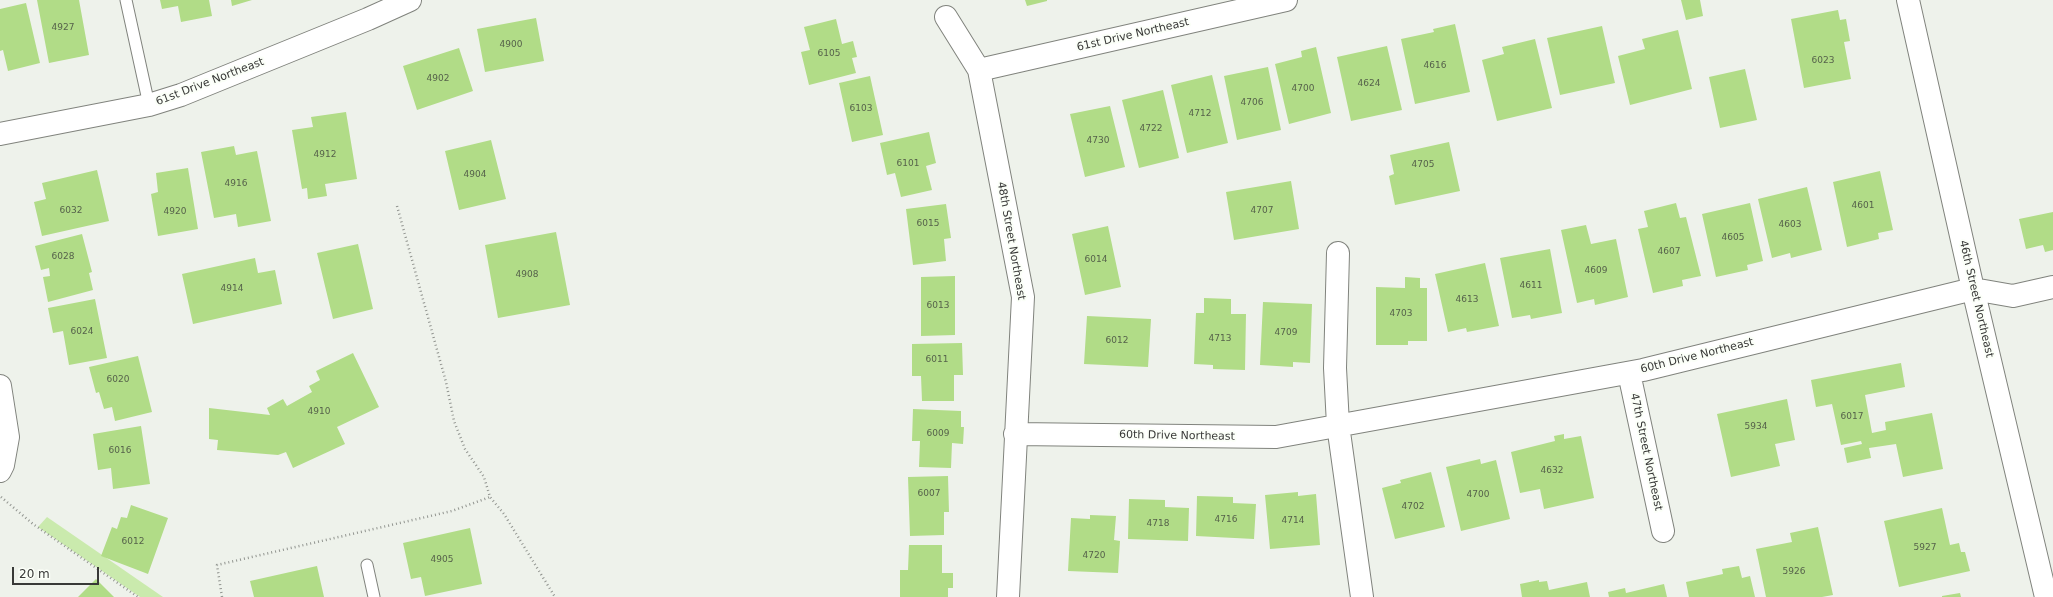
<!DOCTYPE html>
<html>
<head>
<meta charset="utf-8">
<style>
	body { margin:0 }
	#map { position:relative; width:2053px; height:597px; overflow:hidden; background:#eef2eb; font-family:"DejaVu Sans",sans-serif }
	canvas { display:block }
	.scale { position:absolute; left:12px; top:567px; width:87px; height:18px; box-sizing:border-box; border:2px solid #383937; border-top:0; padding-left:5px; font-size:12px; line-height:14px; white-space:nowrap; color:#383937; -webkit-text-stroke:3px #fbfff8; paint-order:stroke }
</style>
</head>
<body>
<div id="map">
<canvas width="2053" height="597"></canvas>
<div class="scale">20 m</div>
</div>
<script>
const ctx = document.querySelector('canvas').getContext('2d');
ctx.lineJoin = 'round';
function fillPath(path, color) { ctx.fillStyle = color; ctx.fill(path, 'evenodd'); }
const poly = rows => new Path2D(rows.map(r => 'M' + r).join(''));
function strokePath(path, color, width, dash) { ctx.strokeStyle = color; ctx.lineWidth = width; ctx.lineCap = dash ? 'butt' : 'round'; ctx.setLineDash(dash || []); ctx.stroke(path); }
function write(font, color, halo, rows, align = 'center') {
  ctx.font = font + ' "DejaVu Sans",sans-serif'; ctx.lineWidth = 4; ctx.setLineDash([]); ctx.textBaseline = 'middle'; ctx.strokeStyle = halo; ctx.fillStyle = color; for (const [text, x, y, turn = 0] of rows) {
    ctx.save(); ctx.translate(x, y); ctx.rotate((+turn || 0) * Math.PI / 180); ctx.textAlign = isNaN(turn) ? turn : align; if (halo) ctx.strokeText(text, 0, 0); ctx.fillText(text, 0, 0); ctx.restore();
  }
}
fillPath(poly([
	[47,517,163,597,140,597,38,527]
]), '#caeaad');
fillPath(poly([
	[37,0,79,0,89,55,49,63],
	[160,0,209,0,212,16,181,22,178,6,162,9],
	[231,0,252,0,232,6],
	[1025,0,1047,0,1047,1,1027,6],
	[1681,0,1700,0,1703,16,1686,20],
	[26,3,40,63,8,71,3,50,0,51,0,9],
	[1838,10,1840,20,1846,19,1850,41,1844,42,1851,79,1804,88,1791,19],
	[536,18,544,61,485,72,477,29],
	[836,19,842,44,853,41,857,57,852,58,856,73,809,85,801,52,810,50,804,27],
	[1455,24,1470,92,1415,104,1401,39,1434,32,1433,29],
	[1602,26,1615,83,1560,95,1547,38],
	[1678,30,1692,89,1630,105,1618,56,1645,49,1642,39],
	[1535,39,1552,108,1497,121,1482,60,1504,54,1502,47],
	[1387,46,1402,110,1351,121,1337,57],
	[1316,47,1331,113,1289,124,1275,64,1302,57,1301,51],
	[459,48,473,91,417,110,403,66],
	[1268,67,1281,130,1237,140,1224,76],
	[1745,69,1757,120,1720,128,1709,77],
	[1212,75,1228,143,1187,153,1171,85],
	[870,76,883,135,852,142,839,83],
	[1163,90,1179,158,1139,168,1122,100],
	[1110,106,1125,167,1085,177,1070,114],
	[346,112,357,179,325,184,327,196,308,199,307,188,302,189,292,130,313,127,311,117],
	[929,132,936,163,926,166,932,190,901,197,895,173,887,175,880,143],
	[491,140,506,199,459,210,445,151],
	[1449,142,1460,191,1395,205,1389,176,1394,174,1390,155],
	[234,146,236,155,257,151,271,221,238,227,236,214,214,218,201,152],
	[188,168,198,229,158,236,151,194,158,192,156,173],
	[97,170,109,221,42,236,34,202,46,199,42,183],
	[1880,171,1893,230,1878,233,1879,239,1847,247,1833,182],
	[1291,181,1299,229,1234,240,1226,192],
	[1807,187,1822,250,1791,258,1790,253,1772,258,1758,199],
	[1676,203,1680,218,1686,217,1701,276,1682,280,1683,286,1653,293,1638,229,1648,227,1644,211],
	[1750,203,1763,261,1747,265,1748,270,1716,277,1702,214],
	[946,204,951,238,944,239,946,261,913,265,906,209],
	[2053,212,2053,250,2045,252,2043,245,2026,249,2019,219],
	[1586,225,1591,244,1616,239,1628,297,1595,305,1594,299,1577,303,1561,230],
	[1108,226,1121,287,1085,295,1072,234],
	[556,232,570,305,498,318,485,245],
	[82,234,92,272,89,273,93,290,48,302,43,277,50,276,49,268,41,270,35,246],
	[358,244,373,309,333,319,317,253],
	[1550,249,1562,313,1531,319,1530,315,1512,318,1500,258],
	[255,258,258,273,275,270,282,304,193,324,182,274],
	[1485,263,1499,326,1467,332,1466,328,1448,332,1435,274],
	[955,276,955,335,921,336,921,277],
	[1405,277,1420,278,1420,288,1427,288,1427,341,1408,341,1408,345,1376,345,1376,287,1405,288],
	[1204,298,1231,299,1231,314,1246,314,1245,370,1213,369,1213,365,1194,364,1196,313,1204,313],
	[95,299,107,358,69,365,63,331,53,333,48,308],
	[1263,302,1312,304,1310,363,1293,362,1293,367,1260,365],
	[1087,316,1151,319,1148,367,1084,364],
	[962,343,963,375,954,375,954,401,922,401,921,376,912,376,912,344],
	[353,353,379,407,337,427,345,444,293,468,286,452,278,455,217,450,218,440,209,439,209,408,270,415,267,408,283,399,287,406,312,392,309,386,320,380,316,371],
	[138,356,152,412,115,421,112,407,104,409,99,392,96,393,89,367],
	[1901,363,1905,387,1865,395,1872,433,1886,430,1885,422,1932,413,1943,469,1903,477,1896,444,1869,448,1871,458,1847,463,1844,448,1862,444,1861,441,1841,445,1832,404,1816,407,1811,380],
	[1787,399,1795,440,1775,444,1780,466,1731,477,1717,414],
	[913,409,961,411,961,427,964,427,963,444,952,443,951,468,919,467,920,441,912,441],
	[141,426,150,484,113,489,111,468,98,470,93,434],
	[1564,434,1564,439,1581,436,1594,498,1544,509,1540,489,1520,493,1511,452,1555,441,1554,436],
	[1480,459,1481,464,1496,460,1510,519,1461,531,1446,467],
	[1431,472,1445,527,1395,539,1382,488,1401,483,1400,480],
	[948,476,949,512,944,512,944,535,910,536,908,477],
	[1298,492,1298,496,1316,494,1320,545,1270,549,1265,495],
	[1197,496,1233,497,1233,503,1256,504,1254,539,1196,536],
	[1129,499,1165,500,1165,507,1189,508,1188,541,1128,539],
	[131,505,168,518,148,574,101,556,112,527,117,529,121,517,127,518],
	[1942,508,1950,545,1959,543,1961,552,1965,552,1970,571,1899,587,1884,521],
	[1090,515,1116,516,1114,540,1120,541,1118,573,1068,571,1071,518,1090,519],
	[1818,527,1833,595,1822,597,1766,597,1756,549,1792,542,1790,533],
	[470,528,482,584,425,596,421,577,411,579,403,543],
	[909,545,942,545,942,573,953,573,953,588,948,588,948,597,900,597,900,570,908,570],
	[317,566,324,597,254,597,250,581],
	[1739,566,1742,578,1750,576,1755,597,1689,597,1686,582,1723,574,1722,569],
	[96,579,114,597,78,597],
	[1539,580,1539,582,1547,581,1549,590,1587,582,1590,597,1522,597,1520,584],
	[1664,584,1667,597,1609,597,1608,592,1625,588,1626,593],
	[1960,593,1961,597,1942,597,1942,596]
]), '#b1dc87');
const lane = poly([
	[126,0,149,105],
	[367,565,374,597]
]);
const street = poly([
	[1908,0,1973,289,2046,597],
	[946,17,979,70,1023,297,1008,597],
	[979,70,1286,0],
	[0,134,149,105,181,95,368,19,410,0],
	[1338,253,1335,368,1338,425,1362,597],
	[1629,373,1663,531],
	[0,386,8,437,3,465,0,471],
	[1015,434,1276,437,1643,370,1973,289,2013,296,2053,287]
]);
strokePath(lane, '#80837d', 13);
strokePath(street, '#80837d', 24);
strokePath(poly([
	[397,206,446,382,454,421,465,449,484,477,490,497,504,514,555,597],
	[1,497,33,524,138,597],
	[222,597,217,565,452,511,490,497]
]), '#929590', 2.5, [1, 3]);
strokePath(lane, '#fff', 11);
strokePath(street, '#fff', 22);
write('9px', '#56624b', null, [
	["4927",63,28],
	["4900",511,45],
	["6105",829,54],
	["6023",1823,61],
	["4616",1435,66],
	["4902",438,79],
	["4624",1369,84],
	["4700",1303,89],
	["4706",1252,103],
	["6103",861,109],
	["4712",1200,114],
	["4722",1151,129],
	["4730",1098,141],
	["4912",325,155],
	["6101",908,164],
	["4705",1423,165],
	["4904",475,175],
	["4916",236,184],
	["4601",1863,206],
	["6032",71,211],
	["4707",1262,211],
	["4920",175,212],
	["6015",928,224],
	["4603",1790,225],
	["4605",1733,238],
	["4607",1669,252],
	["6028",63,257],
	["6014",1096,260],
	["4609",1596,271],
	["4908",527,275],
	["4611",1531,286],
	["4914",232,289],
	["4613",1467,300],
	["6013",938,306],
	["4703",1401,314],
	["6024",82,332],
	["4709",1286,333],
	["4713",1220,339],
	["6012",1117,341],
	["6011",937,360],
	["6020",118,380],
	["4910",319,412],
	["6017",1852,417],
	["5934",1756,427],
	["6009",938,434],
	["6016",120,451],
	["4632",1552,471],
	["6007",929,494],
	["4700",1478,495],
	["4702",1413,507],
	["4716",1226,520],
	["4714",1293,521],
	["4718",1158,524],
	["6012",133,542],
	["5927",1925,548],
	["4720",1094,556],
	["4905",442,560],
	["5926",1794,572]
]);
write('11px', '#383937', '#fbfff8', [
	["61st Drive Northeast",1133,35,-13],
	["61st Drive Northeast",210,82,-21],
	["48th Street Northeast",1011,241,80],
	["46th Street Northeast",1976,299,77],
	["60th Drive Northeast",1697,356,-14],
	["60th Drive Northeast",1177,436,1],
	["47th Street Northeast",1646,452,78]
]);
</script>
</body>
</html>
